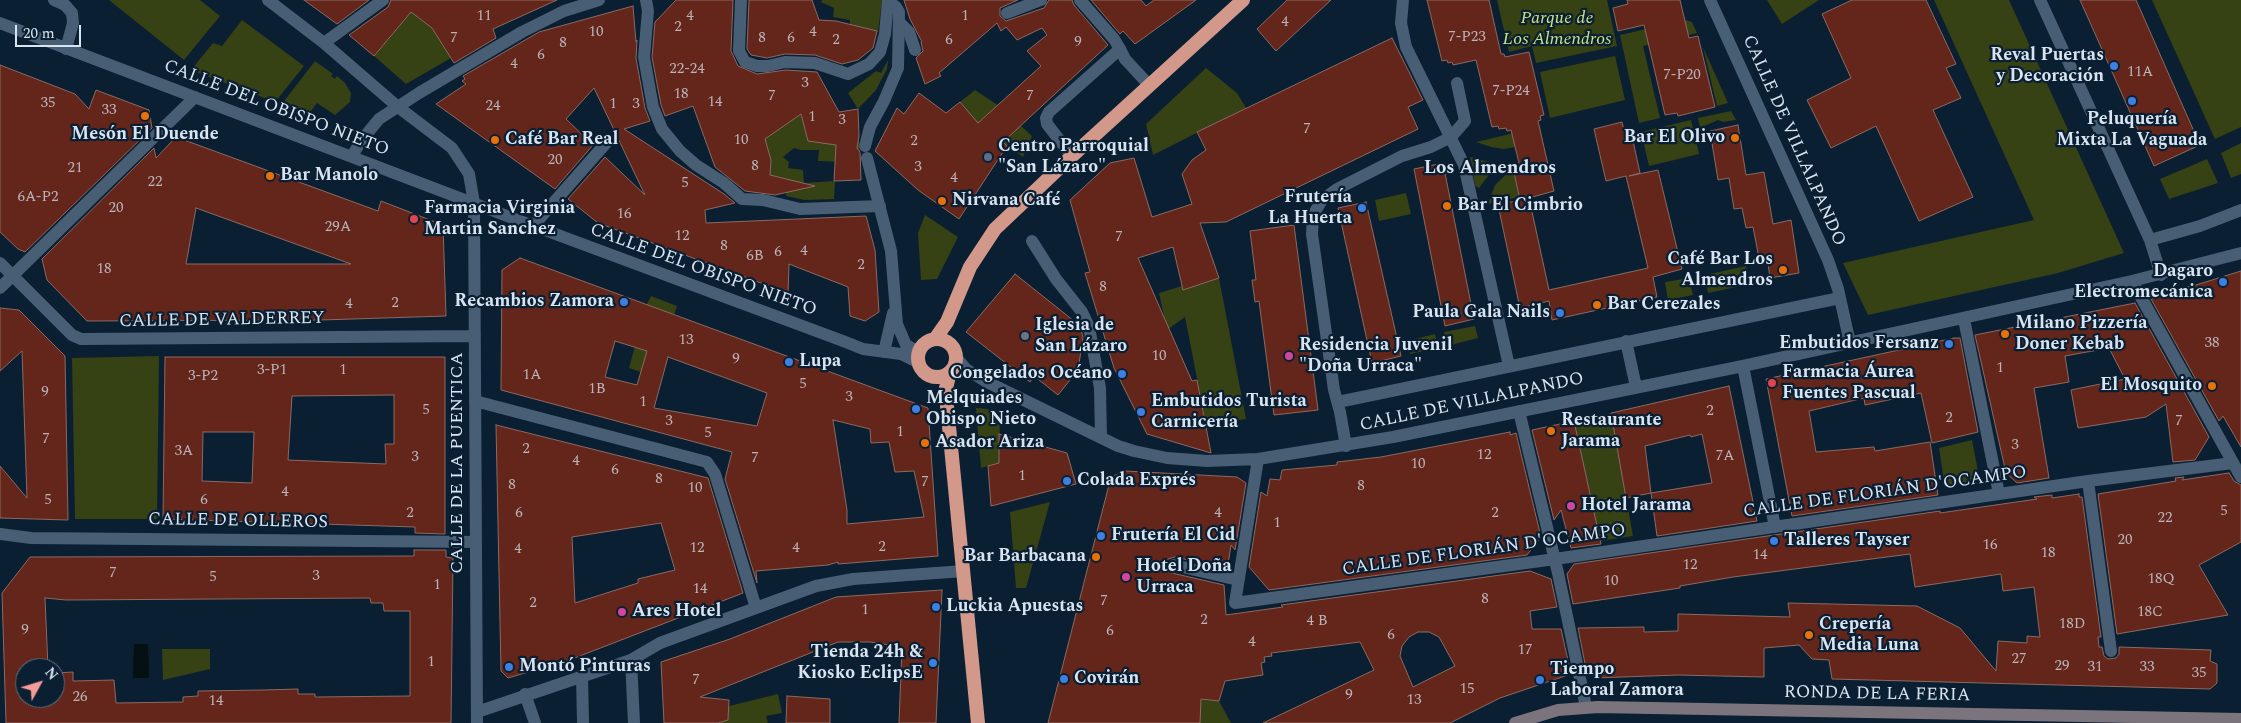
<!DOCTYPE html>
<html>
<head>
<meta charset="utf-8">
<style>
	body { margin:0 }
	#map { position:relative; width:2241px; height:723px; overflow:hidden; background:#0b1f32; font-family:Spectral,serif }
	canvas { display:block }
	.north { position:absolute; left:15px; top:658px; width:50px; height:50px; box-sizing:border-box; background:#0b1f32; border:1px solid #5d6e7e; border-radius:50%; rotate:51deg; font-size:14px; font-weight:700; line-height:20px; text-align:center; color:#d8e4f1 }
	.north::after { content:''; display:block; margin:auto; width:18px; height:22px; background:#f59b98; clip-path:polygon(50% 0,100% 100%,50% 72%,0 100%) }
	.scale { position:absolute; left:15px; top:25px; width:66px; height:22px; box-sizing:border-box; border:2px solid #d8e4f1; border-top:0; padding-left:6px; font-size:15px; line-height:18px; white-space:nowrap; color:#d8e4f1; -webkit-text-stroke:4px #0b1f32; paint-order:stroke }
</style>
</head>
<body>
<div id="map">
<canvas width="2241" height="723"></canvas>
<div class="north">N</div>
<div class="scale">20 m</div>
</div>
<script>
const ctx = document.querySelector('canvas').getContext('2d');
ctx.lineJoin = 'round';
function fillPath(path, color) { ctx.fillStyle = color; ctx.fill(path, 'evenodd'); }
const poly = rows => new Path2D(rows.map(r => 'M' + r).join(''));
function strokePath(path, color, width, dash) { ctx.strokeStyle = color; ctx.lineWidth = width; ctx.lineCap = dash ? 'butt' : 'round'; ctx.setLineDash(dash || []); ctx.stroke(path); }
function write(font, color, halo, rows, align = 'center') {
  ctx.font = font + ' Spectral,serif'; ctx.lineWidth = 4.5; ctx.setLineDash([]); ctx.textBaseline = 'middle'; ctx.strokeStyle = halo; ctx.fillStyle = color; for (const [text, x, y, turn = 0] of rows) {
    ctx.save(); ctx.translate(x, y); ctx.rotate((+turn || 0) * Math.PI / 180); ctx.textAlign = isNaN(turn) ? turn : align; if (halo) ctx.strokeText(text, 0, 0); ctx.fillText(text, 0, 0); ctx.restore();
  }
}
fillPath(poly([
	[109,0,200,0,220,16,184,60],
	[822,0,882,0,878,32,850,25,850,20,833,17,834,8,821,2],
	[1497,0,1607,0,1617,46,1536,63,1532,46,1509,52],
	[1767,0,1819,0,1782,24],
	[1934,0,2009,0,2124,253,2058,273,1868,315,1843,263,2034,220],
	[2152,0,2241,0,2241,127,2215,139],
	[411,12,425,23,445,26,435,33,451,58,406,84,374,56],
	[242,20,304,66,275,102,191,70,213,43,222,46],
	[1686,20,1692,22,1697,33,1643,46,1660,118,1639,123,1620,35],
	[1703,47,1728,103,1717,106],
	[1615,56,1625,100,1550,118,1540,72],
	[888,60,887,69,876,90,858,109,848,93,876,71,881,73],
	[315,61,333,74,331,76,335,79,337,76,345,83,351,93,350,102,335,115,317,103,308,115,281,105],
	[1206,68,1237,93,1246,108,1153,155,1146,124],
	[975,90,999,106,1032,136,1023,157,972,120,960,102],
	[1731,111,1736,120,1723,122,1718,120,1700,128,1698,118],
	[801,114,808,141,823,143,859,141,860,154,850,155,841,162,818,161,819,150,801,150,794,148,783,157,789,162,788,168,803,170,804,183,835,181,834,199,805,200,786,196,788,179,770,175,771,160,764,139],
	[1691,120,1699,154,1649,166,1641,132],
	[1540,127,1543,142,1504,149,1491,147,1476,142],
	[2241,143,2241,174,2231,178,2221,153],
	[1470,157,1497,164,1479,188,1475,186],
	[2207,159,2218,183,2169,199,2160,179],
	[1513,168,1519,197,1488,204,1495,185],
	[1406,193,1411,214,1379,221,1375,200],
	[925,215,958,237,937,279,921,280,918,233],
	[1746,266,1750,284,1708,293,1705,275],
	[1219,278,1246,419,1206,424,1185,317,1167,330,1159,293,1182,286,1183,290],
	[1689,278,1693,295,1668,300,1665,282],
	[651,296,677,306,656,377,629,368,646,306],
	[1475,326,1478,338,1447,346,1444,332],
	[1435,334,1438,348,1410,354,1407,341],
	[159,356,157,519,75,519,72,358],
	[976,408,1000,410,999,463,981,468],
	[1611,413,1633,536,1600,541,1574,421],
	[1972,440,1979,477,1970,483,1945,487,1939,448],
	[1050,502,1026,588,1016,588,1010,512],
	[162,649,210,649,210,669,163,680],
	[778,694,782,713,766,716,768,723,718,723,728,720,729,706],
	[1187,698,1219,701,1231,723,1179,723]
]), '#364114');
fillPath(poly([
	[134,644,148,644,149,678,133,678]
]), '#041011');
const building = poly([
	[304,0,369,0,337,24,304,0],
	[391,0,557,0,493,29,496,38,454,63,432,28,411,12,374,56,349,35,388,7,391,0],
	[676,0,733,0,731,51,738,66,757,74,786,70,817,72,839,112,858,109,859,136,857,148,860,152,861,180,834,181,836,145,808,141,801,114,765,139,771,160,770,175,815,186,775,195,745,191,715,167,693,106,665,116,661,105,652,57,655,22,676,0],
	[749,0,812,0,819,20,836,21,877,31,873,48,858,60,842,64,815,55,785,54,767,58,751,55,747,49,749,0],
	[904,0,1018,0,1000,8,1000,16,1006,21,1044,8,1049,0,1072,0,1074,5,1108,45,1003,142,1007,146,959,219,918,190,875,151,897,108,904,114,919,93,946,113,960,102,978,123,1041,66,1027,51,1047,35,1042,28,1017,40,1006,27,1001,31,997,23,939,73,941,76,925,84,916,58,923,51,921,42,922,42,910,19,904,0],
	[1091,0,1141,0,1146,6,1154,0,1196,0,1135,44,1123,31,1120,34,1091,0],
	[1287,0,1331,0,1276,51,1257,29,1287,0],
	[1427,0,1489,0,1501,54,1504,54,1505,57,1529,52,1544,115,1540,116,1541,120,1538,121,1554,191,1529,198,1549,290,1648,268,1626,176,1606,181,1594,129,1622,122,1627,143,1633,141,1640,173,1629,176,1658,170,1682,269,1653,277,1657,297,1552,320,1549,301,1520,308,1498,205,1520,200,1513,168,1520,167,1511,130,1507,131,1506,128,1499,129,1498,126,1492,127,1476,60,1453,65,1452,62,1448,63,1447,60,1442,61,1427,0],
	[1627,0,1680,0,1689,38,1698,36,1715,107,1678,116,1677,113,1665,115,1644,25,1618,31,1613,8,1628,4,1627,0],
	[1852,0,1926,0,1956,64,1946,68,1961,98,1933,110,1973,197,1919,221,1876,126,1831,148,1807,100,1851,78,1822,14,1852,0],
	[2080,0,2136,0,2200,145,2154,166,2080,0],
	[633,6,636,42,637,40,636,58,645,108,650,121,624,129,724,194,735,203,705,210,706,223,866,216,875,250,879,312,865,321,850,316,848,287,789,264,788,293,598,223,568,199,605,157,645,195,594,88,566,119,593,145,555,189,436,104,466,84,462,81,465,79,463,76,539,32,633,6],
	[1392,38,1423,100,1408,107,1418,129,1226,222,1200,223,1219,278,1183,290,1173,247,1138,258,1192,381,1197,380,1211,453,1147,434,1114,368,1085,273,1090,272,1070,200,1110,163,1134,158,1152,217,1192,204,1182,174,1192,160,1206,150,1197,132,1392,38],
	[0,65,75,94,89,109,96,90,149,110,152,128,25,252,18,249,0,232,0,65],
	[1738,125,1746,175,1764,172,1773,224,1791,220,1799,273,1770,278,1767,256,1759,258,1753,227,1746,228,1742,208,1734,209,1729,178,1718,180,1710,131,1738,125],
	[176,137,378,211,381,201,443,225,446,316,321,320,87,321,47,280,42,259,154,148,156,158,176,137],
	[196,208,351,264,186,264,196,208],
	[1443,163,1474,319,1445,326,1414,169,1443,163],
	[1366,202,1401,356,1372,363,1338,208,1366,202],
	[1294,225,1318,410,1274,415,1259,301,1255,302,1252,280,1256,280,1250,231,1294,225],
	[520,258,928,408,938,556,838,564,838,562,828,565,756,571,757,583,725,479,732,452,501,390,502,270,520,258],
	[615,341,647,351,637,385,605,377,615,341],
	[668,357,767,393,757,426,654,408,668,357],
	[833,420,870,429,871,443,889,442,895,472,914,471,924,517,847,524,847,510,833,420],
	[2241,271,2241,447,2223,416,2219,421,2151,299,2158,298,2156,293,2196,285,2241,271],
	[1015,274,1079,325,1081,329,1083,338,1078,370,1058,395,1034,376,1030,382,966,332,1015,274],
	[2135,303,2209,437,2195,460,2173,462,2166,404,2146,417,2078,428,2071,390,2125,379,2109,348,2065,356,2069,382,2034,388,2049,478,2017,483,2006,473,1975,335,2135,303],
	[0,308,19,310,65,356,68,520,0,518,0,466,27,498,22,351,0,371,0,308],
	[1954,338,1960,338,1978,432,1932,443,1921,393,1865,405,1864,398,1809,411,1816,452,1874,447,1875,451,1930,442,1938,495,1792,516,1766,379,1954,338],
	[165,357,445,357,445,534,415,533,415,527,163,519,165,357],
	[394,395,394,444,385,444,386,464,288,460,292,396,394,395],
	[203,432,254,432,252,483,202,481,203,432],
	[1729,386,1757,521,1657,536,1651,493,1712,483,1702,434,1691,437,1690,435,1645,446,1651,493,1626,498,1611,413,1729,386],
	[1574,421,1601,544,1571,548,1561,510,1554,520,1532,430,1574,421],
	[496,425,708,478,743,593,572,659,508,678,501,671,496,425],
	[661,523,675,570,638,579,638,583,575,603,572,537,661,523],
	[1510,432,1510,435,1516,433,1541,537,1527,555,1269,590,1249,567,1261,492,1267,496,1270,479,1280,480,1282,470,1337,465,1337,462,1381,457,1510,432],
	[999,434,1067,453,1076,484,991,506,988,466,999,463,999,434],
	[1125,471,1237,477,1246,483,1235,550,1231,545,1228,564,1223,563,1223,568,1175,557,1168,559,1166,564,1168,571,1172,573,1224,585,1226,615,1283,607,1281,605,1530,571,1551,579,1557,607,1530,611,1532,629,1561,629,1571,674,1500,698,1450,723,1263,723,1374,670,1360,642,1271,653,1272,656,1264,657,1265,662,1261,663,1263,675,1225,681,1219,701,1201,699,1200,723,1048,723,1111,477,1125,471],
	[1418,632,1429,632,1439,637,1455,666,1413,687,1400,656,1402,646,1409,637,1418,632],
	[2229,473,2234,481,2241,485,2241,542,2199,565,2228,615,2117,634,2098,494,2176,481,2175,478,2184,477,2182,480,2229,473],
	[2079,494,2079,497,2082,497,2101,637,2098,637,2099,647,2102,647,2104,656,2108,659,2116,658,2119,654,2119,647,2211,650,2210,661,2217,664,2217,683,2210,689,1832,679,1829,660,1812,659,1799,645,1764,648,1764,677,1678,675,1594,678,1591,667,1586,669,1578,628,1644,627,1644,632,1678,631,1678,614,1790,617,1788,603,1917,606,1960,628,1996,671,1998,641,2027,643,2027,636,2040,637,2034,587,2003,591,2001,574,1915,587,1910,554,1733,577,1680,586,1680,588,1573,604,1567,574,1574,564,1940,511,1940,513,2037,499,2034,497,2052,495,2052,498,2079,494],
	[414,550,446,550,446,557,453,558,451,723,6,723,2,593,30,557,414,556,414,550],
	[45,598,66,600,370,598,371,603,383,603,384,611,410,611,410,696,315,697,315,694,298,694,298,689,263,690,198,691,198,696,183,697,183,702,116,703,114,680,73,681,73,672,55,673,55,698,25,698,25,668,48,668,45,598],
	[942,590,936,723,899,723,902,647,870,642,838,642,700,697,729,700,728,720,718,723,664,723,661,662,730,639,836,597,942,590],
	[787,696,830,699,830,723,786,723,787,696]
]);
fillPath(building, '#64261a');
strokePath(building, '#8b6a62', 1);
strokePath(poly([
	[1007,13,1041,0],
	[899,22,909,32,915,50],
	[1451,137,1465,121,1457,83],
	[1072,156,1047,124,1046,118,1049,112,1120,49,1125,59,1149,85],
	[631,660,634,723],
	[582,676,583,723],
	[525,694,535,723]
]), '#485e74', 12);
strokePath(poly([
	[54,0,65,5,72,13,73,23,66,49],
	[268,0,324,43,398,107,452,148,469,174,474,203,477,723],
	[646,0,648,11,644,57,653,107,662,129,680,151,696,165,724,183,742,199,763,200,800,209,880,206],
	[741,0,739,51,745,62,757,66,768,66,785,62,815,63,848,74,869,64,880,52,885,34,888,0],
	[1080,0,1114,39,1120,49],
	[1403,0,1401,23,1406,47,1464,165,1509,366],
	[1710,0,1828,260,1838,289,1850,343],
	[2040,0,2150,240,2161,275],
	[0,23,515,219,843,341,863,349,901,354,919,363],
	[324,43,383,0],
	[865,146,870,127,884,101,898,68,899,12,896,7,888,1],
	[352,156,361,141,379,119,419,93,522,32,564,11,599,0],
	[867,158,891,251,897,324,906,345,915,350],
	[533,226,607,142],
	[2150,240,2200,226,2241,210],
	[1032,241,1056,279,1082,312,1089,327,1100,388,1101,438],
	[0,263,72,335,81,339,475,336],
	[2132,281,2241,477],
	[0,288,195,97],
	[1964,319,1999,494],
	[1626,341,1636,387],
	[884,352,893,313],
	[956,357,966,369,985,381,1118,446,1134,451,1167,458,1207,461,1258,459,1393,437,1743,366,2132,281,2241,253],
	[1743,366,1775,527],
	[475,401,707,462,715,474,756,608],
	[1338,402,1840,298],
	[1519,411,1558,573,1586,707],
	[1346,446,1340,412,1334,390,1312,234,1313,215,1322,200,1337,189,1402,156,1431,147,1451,137],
	[1258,459,1235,603,1555,559,2088,481,2233,463],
	[2088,481,2111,651],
	[0,534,31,538,476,542],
	[1174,565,1238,580],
	[477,712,631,660,660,643,816,586,853,579,964,571]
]), '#485e74', 12);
strokePath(poly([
	[1515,723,1558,710,1598,707,2241,719]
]), '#7c747c', 12);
strokePath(poly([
	'918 358a19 19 0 1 1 38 0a19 19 0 1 1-38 0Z',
	[935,339,947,322,970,267,995,229,1072,156,1243,0],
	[950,372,946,388,947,406,978,723]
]), '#d2988a', 14);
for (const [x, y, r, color] of [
	[2114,66,5,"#3f7fe0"],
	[2132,101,5,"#3f7fe0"],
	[145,116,5,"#e8710a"],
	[1735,138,5,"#e8710a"],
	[495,140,5,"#e8710a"],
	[988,157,5,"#5c6f8a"],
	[270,176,5,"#e8710a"],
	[942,201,5,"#e8710a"],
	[1447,206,5,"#e8710a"],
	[1362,208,5,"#3f7fe0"],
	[414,219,5,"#e0444e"],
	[1783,270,5,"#e8710a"],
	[2223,282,5,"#3f7fe0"],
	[624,302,5,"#3f7fe0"],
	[1597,305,5,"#e8710a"],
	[1560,313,5,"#3f7fe0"],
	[2005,334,5,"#e8710a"],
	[1025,336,5,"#6b7280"],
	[1949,344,5,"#3f7fe0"],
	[1289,356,5,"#d1479c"],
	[789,362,5,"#3f7fe0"],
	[1122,374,5,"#3f7fe0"],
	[1772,383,5,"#e0444e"],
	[2212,386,5,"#e8710a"],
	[916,409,5,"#3f7fe0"],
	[1141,412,5,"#3f7fe0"],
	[1551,431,5,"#e8710a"],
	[925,443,5,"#e8710a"],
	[1067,481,5,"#3f7fe0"],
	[1571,506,5,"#d1479c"],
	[1101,536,5,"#3f7fe0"],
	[1774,541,5,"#3f7fe0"],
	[1096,557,5,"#e8710a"],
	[1126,577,5,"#d1479c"],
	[936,607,5,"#3f7fe0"],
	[622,612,5,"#d1479c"],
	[1809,635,5,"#e8710a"],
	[933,663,5,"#3f7fe0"],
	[509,667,5,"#3f7fe0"],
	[1064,679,5,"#3f7fe0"],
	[1540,680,5,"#3f7fe0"]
]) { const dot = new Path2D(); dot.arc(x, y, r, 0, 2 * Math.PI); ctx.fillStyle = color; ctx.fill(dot); strokePath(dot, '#0b1f32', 2); }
write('15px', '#bbb4bb', null, [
	["11",484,17],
	["4",690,17],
	["1",965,17],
	["4",1285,23],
	["2",678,28],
	["10",596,33],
	["4",813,33],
	["7-P23",1467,38],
	["7",454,39],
	["8",762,39],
	["6",791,39],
	["2",836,41],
	["6",949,41],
	["9",1078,43],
	["8",563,44],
	["6",541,56],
	["4",514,65],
	["22-24",687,70],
	["11A",2140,73],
	["7-P20",1682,76],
	["3",805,84],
	["7-P24",1511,92],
	["18",681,95],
	["7",772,97],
	["7",1030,97],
	["14",715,103],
	["35",48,104],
	["1",613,105],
	["3",636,105],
	["24",493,107],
	["33",109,111],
	["1",812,118],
	["3",842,121],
	["7",1307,130],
	["10",741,141],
	["2",914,142],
	["20",555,161],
	["8",755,167],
	["3",918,168],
	["21",75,169],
	["4",954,179],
	["22",155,183],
	["5",685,184],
	["6A-P2",38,198],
	["20",116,209],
	["16",624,215],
	["29A",338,228],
	["12",682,237],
	["7",1119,238],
	["8",724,247],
	["4",804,252],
	["6",778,253],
	["6B",755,257],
	["2",861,266],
	["18",104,270],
	["8",1103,288],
	["2",395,304],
	["4",349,305],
	["13",686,341],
	["38",2212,344],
	["10",1159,357],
	["9",736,360],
	["1",2000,369],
	["3-P1",272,371],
	["1",343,371],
	["1A",532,376],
	["3-P2",203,377],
	["5",803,385],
	["1B",597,390],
	["9",45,393],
	["3",849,398],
	["1",643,403],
	["5",426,411],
	["2",1710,412],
	["2",1949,419],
	["3",669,422],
	["7",2179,422],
	["1",900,433],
	["5",708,434],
	["7",46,440],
	["3",2015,446],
	["2",526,450],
	["3A",184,452],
	["12",1484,456],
	["7A",1725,457],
	["3",415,458],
	["7",755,459],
	["4",576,462],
	["10",1418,465],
	["6",615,471],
	["1",1022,477],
	["8",659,480],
	["7",925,483],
	["8",512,486],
	["8",1361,487],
	["10",695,489],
	["4",285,493],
	["5",48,501],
	["6",204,501],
	["5",2224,512],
	["2",410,514],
	["6",519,514],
	["4",1218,514],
	["2",1495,514],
	["22",2165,519],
	["1",1277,524],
	["20",2125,541],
	["16",1990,546],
	["2",882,548],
	["12",697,549],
	["4",796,549],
	["4",518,550],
	["18",2048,554],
	["14",1760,556],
	["12",1690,566],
	["7",113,574],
	["3",316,577],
	["5",213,578],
	["18Q",2161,580],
	["10",1611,582],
	["1",437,586],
	["14",700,590],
	["8",1485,600],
	["7",1104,602],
	["2",533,604],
	["1",865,611],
	["18C",2150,613],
	["2",1204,621],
	["4 B",1317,622],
	["18D",2072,625],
	["9",25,631],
	["6",1110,632],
	["6",1391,636],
	["4",1252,643],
	["17",1525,651],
	["27",2019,660],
	["1",431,663],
	["29",2062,667],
	["31",2095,668],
	["33",2147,668],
	["35",2199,674],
	["7",696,681],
	["15",1467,690],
	["9",1349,696],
	["26",80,698],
	["13",1414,701],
	["14",216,702]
]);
write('italic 18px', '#cae385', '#0b1f32', [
	["Parque de",1557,19],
	["Los Almendros",1557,40]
]);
write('bold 18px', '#d8e4f1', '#0b1f32', [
	["Reval Puertas",2104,56,"right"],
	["y Decoración",2104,77,"right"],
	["Peluquería",2132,120,"center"],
	["Mixta La Vaguada",2132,141,"center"],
	["Mesón El Duende",145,135,"center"],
	["Bar El Olivo",1725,138,"right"],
	["Café Bar Real",505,140],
	["Centro Parroquial",998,147],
	["\"San Lázaro\"",998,168],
	["Bar Manolo",280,176],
	["Frutería",1352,198,"right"],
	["La Huerta",1352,219,"right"],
	["Nirvana Café",952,201],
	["Bar El Cimbrio",1457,206],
	["Farmacia Virginia",424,209],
	["Martin Sanchez",424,230],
	["Café Bar Los",1773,260,"right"],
	["Almendros",1773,281,"right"],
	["Dagaro",2213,272,"right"],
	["Electromecánica",2213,293,"right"],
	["Recambios Zamora",614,302,"right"],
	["Bar Cerezales",1607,305],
	["Paula Gala Nails",1550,313,"right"],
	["Milano Pizzería",2015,324],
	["Doner Kebab",2015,345],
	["Iglesia de",1035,326],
	["San Lázaro",1035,347],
	["Embutidos Fersanz",1939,344,"right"],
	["Residencia Juvenil",1299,346],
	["\"Doña Urraca\"",1299,367],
	["Lupa",799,362],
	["Farmacia Áurea",1782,373],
	["Fuentes Pascual",1782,394],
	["Congelados Océano",1112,374,"right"],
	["El Mosquito",2202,386,"right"],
	["Melquiades",926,399],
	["Obispo Nieto",926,420],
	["Embutidos Turista",1151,402],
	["Carnicería",1151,423],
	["Restaurante",1561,421],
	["Jarama",1561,442],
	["Asador Ariza",935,443],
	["Colada Exprés",1077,481],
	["Hotel Jarama",1581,506],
	["Frutería El Cid",1111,536],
	["Talleres Tayser",1784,541],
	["Bar Barbacana",1086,557,"right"],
	["Hotel Doña",1136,567],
	["Urraca",1136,588],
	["Luckia Apuestas",946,607],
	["Ares Hotel",632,612],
	["Crepería",1819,625],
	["Media Luna",1819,646],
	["Tienda 24h &",923,653,"right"],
	["Kiosko EclipsE",923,674,"right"],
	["Montó Pinturas",519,667],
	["Tiempo",1550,670],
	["Laboral Zamora",1550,691],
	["Covirán",1074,679]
], 'left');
write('18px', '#d8e4f1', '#0b1f32', [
	["CALLE DEL OBISPO NIETO",276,109,21],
	["CALLE DE VILLALPANDO",1793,141,66],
	["CALLE DEL OBISPO NIETO",703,271,20],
	["CALLE DE VALDERREY",222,321,-1],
	["CALLE DE VILLALPANDO",1472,403,-12],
	["CALLE DE LA PUENTICA",458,463,-90],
	["CALLE DE FLORIÁN D'OCAMPO",1885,493,-8],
	["CALLE DE OLLEROS",238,522,1],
	["CALLE DE FLORIÁN D'OCAMPO",1484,551,-8],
	["RONDA DE LA FERIA",1877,695,1]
]);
write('bold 19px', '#d8e4f1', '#0b1f32', [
	["Los Almendros",1490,169]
]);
</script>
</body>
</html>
